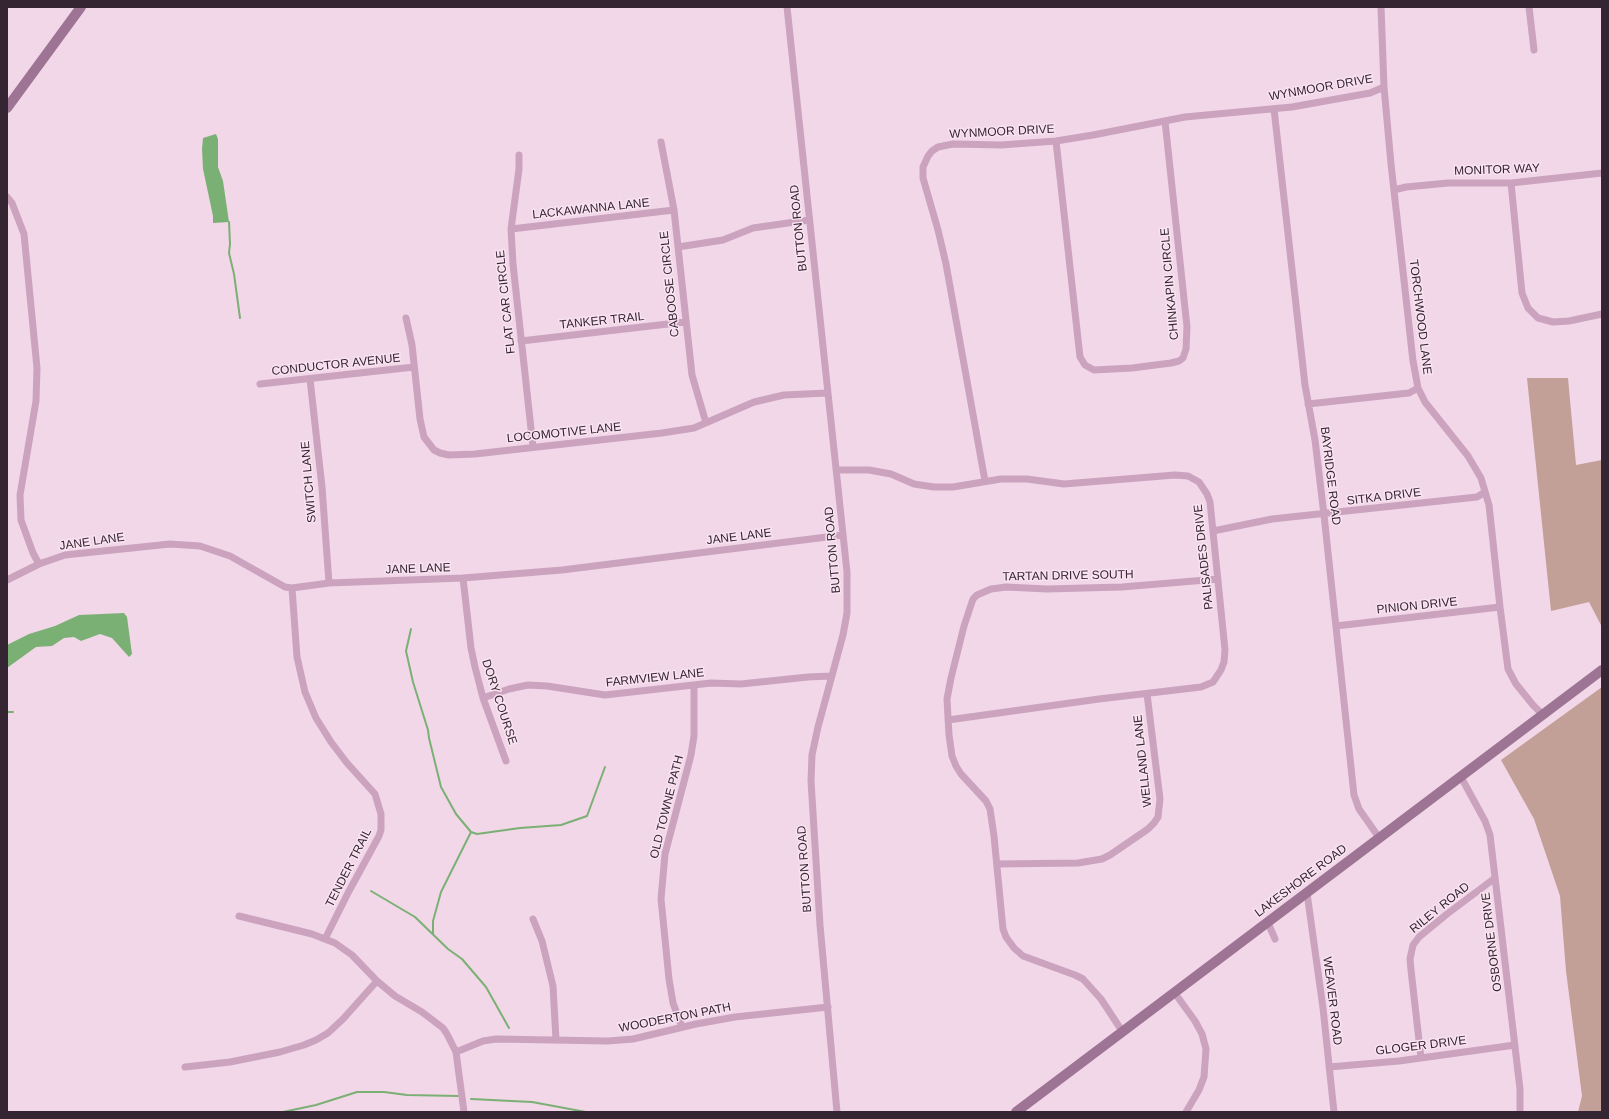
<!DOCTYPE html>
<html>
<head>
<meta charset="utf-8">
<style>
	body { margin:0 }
	#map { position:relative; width:1609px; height:1119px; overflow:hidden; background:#f2d7e8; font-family:Arial,sans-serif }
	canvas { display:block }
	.frame { position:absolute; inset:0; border:8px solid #352533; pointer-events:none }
</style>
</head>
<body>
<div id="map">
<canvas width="1609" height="1119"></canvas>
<div class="frame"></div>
</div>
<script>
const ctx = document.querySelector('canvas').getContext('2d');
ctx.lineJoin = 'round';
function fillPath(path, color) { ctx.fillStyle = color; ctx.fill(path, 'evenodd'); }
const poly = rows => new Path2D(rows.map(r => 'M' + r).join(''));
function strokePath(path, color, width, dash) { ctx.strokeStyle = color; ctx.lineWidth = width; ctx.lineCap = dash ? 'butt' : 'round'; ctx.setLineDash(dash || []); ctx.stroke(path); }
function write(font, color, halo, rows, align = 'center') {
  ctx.font = font + ' Arial,sans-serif'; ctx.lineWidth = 3; ctx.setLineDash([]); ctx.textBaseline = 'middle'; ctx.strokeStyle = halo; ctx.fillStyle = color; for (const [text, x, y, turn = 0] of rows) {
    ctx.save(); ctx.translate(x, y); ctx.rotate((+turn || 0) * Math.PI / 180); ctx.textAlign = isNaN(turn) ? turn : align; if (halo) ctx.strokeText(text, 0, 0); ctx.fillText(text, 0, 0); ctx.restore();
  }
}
fillPath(poly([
	[1527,378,1568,378,1576,465,1602,460,1602,627,1589,602,1551,611],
	[1602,687,1602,1112,1578,1112,1582,1096,1566,971,1560,896,1534,819,1501,760]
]), '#c29f97');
fillPath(poly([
	[216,134,218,139,218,167,223,181,229,222,213,223,213,216,203,169,202,149,203,138],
	[124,613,127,617,132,654,129,657,112,638,100,634,81,641,74,637,64,638,52,646,36,647,7,668,7,645,29,634,55,626,79,615]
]), '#7bb075');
strokePath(poly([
	[229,222,230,244,229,253,234,274,240,318],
	[411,629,406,651,413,682,428,730,429,738,441,787,456,814,471,832,477,834,520,828,561,825,587,816,605,767],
	[7,712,13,712],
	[371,891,415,917,448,949,462,959,486,987,509,1028],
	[433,934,433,921,441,892,471,832],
	[471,1099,532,1102,586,1112],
	[283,1112,316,1105,357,1092,384,1092,407,1095,458,1096]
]), '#7bb075', 2);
strokePath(poly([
	[787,7,847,572,847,613,843,635,818,727,812,755,811,781,820,925,837,1112],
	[1381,7,1384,87,1391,164,1413,361,1418,388,1425,402,1468,456,1481,478,1489,505,1500,607,1508,669,1516,684,1533,705,1543,715],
	[1529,7,1534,50],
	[1274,109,1305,385,1315,440,1324,515,1354,795,1359,809,1380,839],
	[1056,141,1080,357,1085,365,1094,370,1132,368,1171,363,1179,361,1183,358,1186,349,1187,327,1165,121],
	[661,142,674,210,692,375,706,423],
	[519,155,519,169,511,229,513,264,533,447],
	[1511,183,1522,293,1528,308,1538,318,1553,322,1569,321,1602,314],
	[1394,190,1406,187,1448,183,1511,183,1602,173],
	[7,197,12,203,24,234,37,368,36,401,20,495,21,520,33,553,39,564],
	[511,229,674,210],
	[678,247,723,240,753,228,809,220],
	[406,318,412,345,420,419,424,437,434,450,440,453,449,455,475,454,662,433,694,428,754,402,784,395,828,393],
	[521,341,685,322],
	[310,379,322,487,329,583],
	[260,384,414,367],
	[1308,404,1409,393,1418,388],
	[837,470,869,470,891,474,914,484,934,487,953,487,1001,479,1027,479,1064,484,1175,475,1188,476,1199,482,1207,494,1210,502,1225,650,1224,662,1221,670,1213,682,1201,687,1099,699,948,720],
	[985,481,946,264,938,230,923,178,923,167,928,156,932,151,938,147,953,144,1001,145,1056,141,1093,135,1185,117,1292,107,1370,93,1384,87],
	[1213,531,1272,519,1477,497,1485,492],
	[463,578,471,648,475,667,483,698,506,761],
	[7,580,39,564,65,555,170,544,200,546,230,556,285,587,292,588,329,583,463,578,562,570,843,535],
	[292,588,297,657,305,692,316,718,331,742,347,763,375,794,381,814,381,830,379,836,348,893,325,939],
	[1336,626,1500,607],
	[483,698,509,689,528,685,547,686,605,695,711,683,741,684,808,677,831,676],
	[1461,777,1485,821,1490,835,1520,1089,1520,1112],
	[997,864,1078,863,1102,859,1110,855,1148,829,1154,823,1158,817,1160,799,1147,694],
	[1307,893,1323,1008,1334,1112],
	[239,916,312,934,335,943,352,955,377,981,395,996,422,1012,443,1028,447,1034,456,1052,464,1112],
	[533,919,542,941,553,986,556,1040],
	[1268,923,1275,939],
	[1174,992,1195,1021,1202,1034,1206,1049,1204,1077,1199,1090,1186,1112],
	[682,1027,673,1003,669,979,661,899,665,854,691,755,694,736,694,685],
	[1122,1031,1101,999,1083,979,1075,975,1023,956,1014,948,1006,937,1003,929,994,836,990,809,986,801,961,774,956,766,952,756,949,735,947,699,951,678,964,626,973,599,977,595,991,589,1006,587,1047,589,1122,587,1218,579],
	[456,1052,483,1041,496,1039,608,1041,633,1039,696,1024,735,1017,828,1007],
	[1421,1058,1411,970,1410,959,1413,945,1419,937,1447,914,1495,878],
	[185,1067,230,1062,280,1052,304,1045,316,1040,328,1033,343,1019,377,981],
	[1329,1067,1399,1061,1515,1045]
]), '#cba3be', 7);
strokePath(poly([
	[7,108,81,7],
	[1016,1112,1602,670]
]), '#9e7495', 10);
write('12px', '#352533', '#fae4f1', [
	["WYNMOOR DRIVE",1321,88,-10],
	["WYNMOOR DRIVE",1002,132,-3],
	["MONITOR WAY",1497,170,-2],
	["LACKAWANNA LANE",591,209,-6],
	["BUTTON ROAD",799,228,-96],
	["CABOOSE CIRCLE",670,284,-96],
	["CHINKAPIN CIRCLE",1170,284,-95],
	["FLAT CAR CIRCLE",506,302,-96],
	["TORCHWOOD LANE",1420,317,83],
	["TANKER TRAIL",602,321,-6],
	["CONDUCTOR AVENUE",336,365,-6],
	["LOCOMOTIVE LANE",564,433,-6],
	["BAYRIDGE ROAD",1330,476,83],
	["SWITCH LANE",309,482,-95],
	["SITKA DRIVE",1384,497,-7],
	["JANE LANE",739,537,-7],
	["JANE LANE",92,542,-8],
	["BUTTON ROAD",833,550,-95],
	["PALISADES DRIVE",1204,557,-96],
	["JANE LANE",418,569,-2],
	["TARTAN DRIVE SOUTH",1068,576,-1],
	["PINION DRIVE",1417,606,-6],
	["FARMVIEW LANE",655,678,-6],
	["DORY COURSE",499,702,72],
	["WELLAND LANE",1143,761,-96],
	["OLD TOWNE PATH",667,807,-76],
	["TENDER TRAIL",349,868,-63],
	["BUTTON ROAD",805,869,-94],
	["LAKESHORE ROAD",1301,881,-37],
	["RILEY ROAD",1440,908,-39],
	["OSBORNE DRIVE",1492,942,-97],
	["WEAVER ROAD",1332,1001,83],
	["WOODERTON PATH",675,1018,-11],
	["GLOGER DRIVE",1421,1046,-7]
]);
</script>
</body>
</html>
